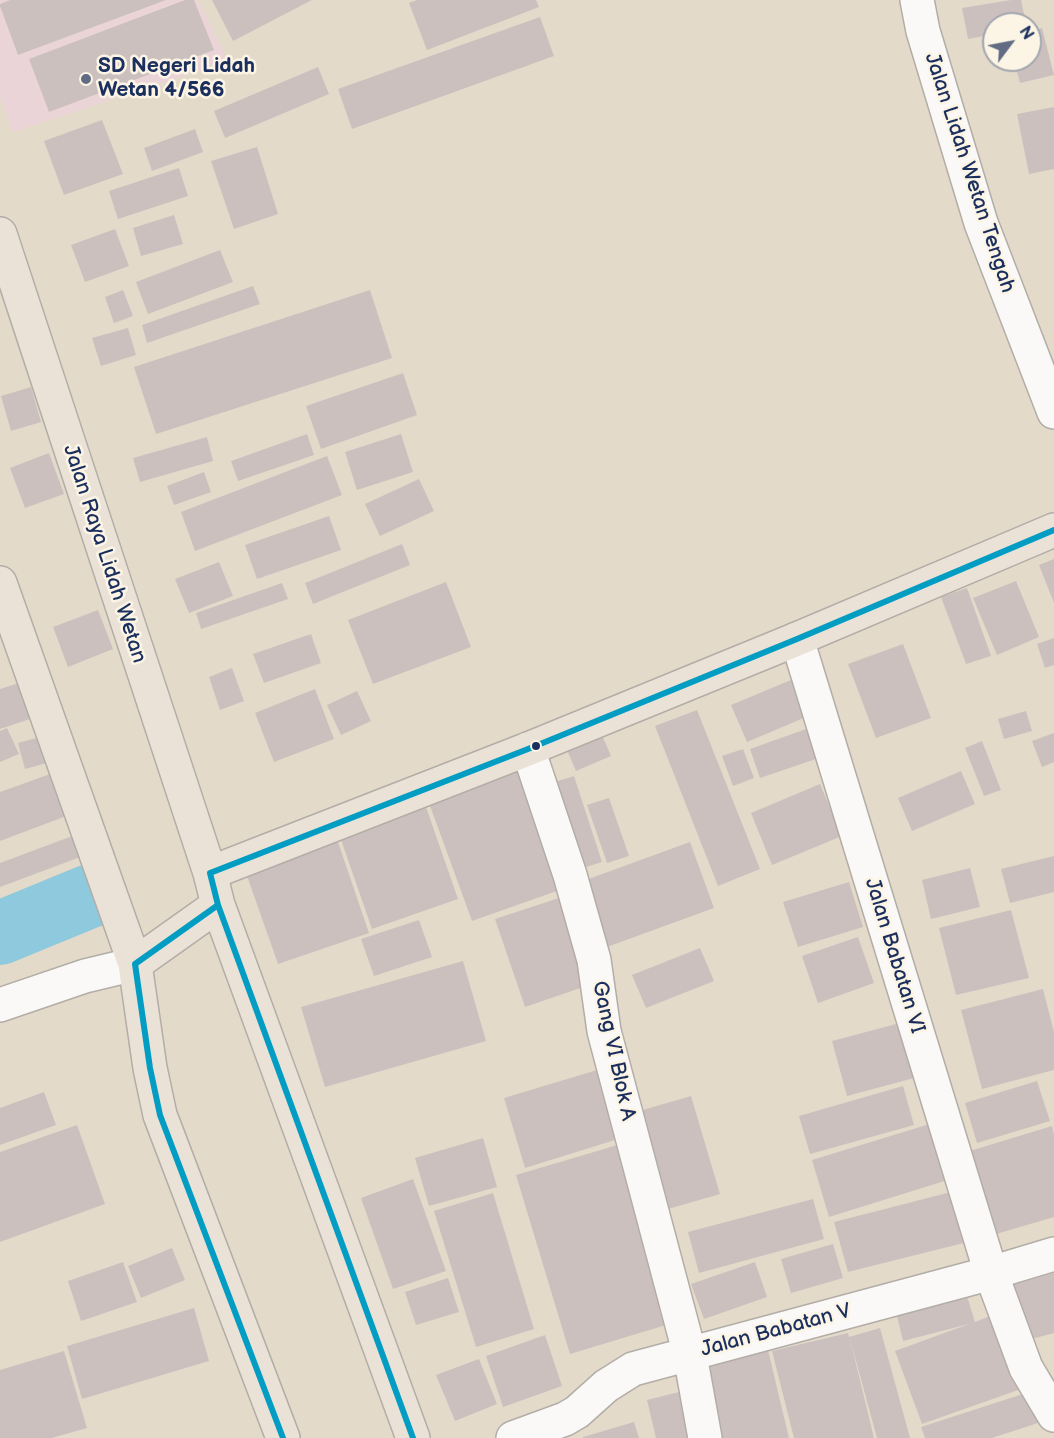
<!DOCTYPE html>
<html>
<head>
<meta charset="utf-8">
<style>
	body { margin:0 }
	#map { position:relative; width:1054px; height:1438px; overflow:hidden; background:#e4dac9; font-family:"Balsamiq Sans",sans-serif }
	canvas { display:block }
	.north { position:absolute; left:982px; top:12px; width:60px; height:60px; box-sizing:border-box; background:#fcf5e5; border:2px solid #a2a6af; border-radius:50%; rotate:58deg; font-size:16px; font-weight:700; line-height:24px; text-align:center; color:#1b2f5e }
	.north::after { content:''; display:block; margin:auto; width:21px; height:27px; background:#616b83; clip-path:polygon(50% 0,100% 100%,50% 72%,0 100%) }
</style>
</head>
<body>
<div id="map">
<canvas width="1054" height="1438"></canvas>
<div class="north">N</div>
</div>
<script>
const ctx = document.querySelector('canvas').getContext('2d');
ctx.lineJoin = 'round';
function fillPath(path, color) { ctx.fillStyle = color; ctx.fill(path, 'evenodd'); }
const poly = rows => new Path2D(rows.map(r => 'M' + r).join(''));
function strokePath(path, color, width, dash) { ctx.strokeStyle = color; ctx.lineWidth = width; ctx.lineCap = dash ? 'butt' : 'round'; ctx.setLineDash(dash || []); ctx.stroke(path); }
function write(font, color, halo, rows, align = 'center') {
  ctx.font = font + ' "Balsamiq Sans",sans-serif'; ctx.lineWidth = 5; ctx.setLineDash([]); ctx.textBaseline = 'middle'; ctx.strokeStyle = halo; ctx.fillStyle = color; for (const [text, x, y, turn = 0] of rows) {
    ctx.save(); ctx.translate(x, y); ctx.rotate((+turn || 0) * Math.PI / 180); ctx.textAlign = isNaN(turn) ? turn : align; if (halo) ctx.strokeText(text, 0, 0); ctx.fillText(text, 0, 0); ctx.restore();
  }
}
fillPath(poly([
	[0,0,198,0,228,61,13,132,0,97]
]), '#ebd4d8');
strokePath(poly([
	[0,933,90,896]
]), '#8ec9dd', 64);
fillPath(poly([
	[10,0,166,0,18,55,0,6,0,4],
	[185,0,194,0,214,50,49,112,29,59],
	[212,0,312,0,233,41],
	[417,0,536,0,539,7,427,50,409,3],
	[1011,0,1021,0,1026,24,994,24,994,34,968,39,962,8],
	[540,17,554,56,352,129,338,89],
	[1042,28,1054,75,1020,83,1014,60,1030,60,1030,31],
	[318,67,329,94,225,138,214,111],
	[1054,107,1054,169,1029,174,1017,114],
	[102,120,123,174,64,195,44,141],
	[195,129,203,152,152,171,144,148],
	[257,147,278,214,234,229,211,161],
	[179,168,188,196,118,219,109,191],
	[174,215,183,244,141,256,133,228],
	[115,229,129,266,85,282,71,245],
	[220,250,233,282,148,314,136,282],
	[253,286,260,304,147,343,142,325],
	[123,290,133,316,114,323,105,297],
	[370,290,392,358,156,434,134,367],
	[128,328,136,355,101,366,92,338],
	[403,373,417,415,321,449,306,406],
	[31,387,41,422,11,431,1,396],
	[307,434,314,455,238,481,231,461],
	[401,434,413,472,357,490,345,452],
	[207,437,213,461,140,482,133,458],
	[49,453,64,494,25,508,10,468],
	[327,456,342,495,195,551,181,512],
	[204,472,211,492,174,505,167,486],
	[419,479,434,511,380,536,365,504],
	[329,516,341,550,257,579,245,545],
	[402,544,410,565,313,604,305,583],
	[1054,559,1054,603,1039,565],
	[219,562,233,596,189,613,175,579],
	[1016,581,1039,637,997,655,973,598],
	[446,582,471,647,373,684,348,620],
	[282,583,288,599,201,629,196,613],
	[967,588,991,656,966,664,941,597],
	[98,610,113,649,68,667,53,627],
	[311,634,321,663,264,683,253,654],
	[1054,638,1054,665,1045,668,1037,644],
	[903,644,931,718,876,738,848,664],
	[232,668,244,701,220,710,209,677],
	[803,675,818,712,747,742,731,705],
	[19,683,30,719,0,729,0,689],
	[315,689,334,739,274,762,255,713],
	[357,691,371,721,341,735,327,705],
	[697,710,760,869,718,886,655,726],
	[1026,711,1032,731,1004,739,998,719],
	[7,728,19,754,0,762,0,731],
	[599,728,611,756,576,771,564,743],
	[806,729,816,759,760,778,750,749],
	[1054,733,1054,762,1042,767,1032,741],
	[51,734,58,760,25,769,18,743],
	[982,741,1001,790,984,796,965,748],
	[743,749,754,778,733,786,722,756],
	[525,768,568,887,472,921,429,803],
	[961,771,975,804,912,831,898,798],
	[53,773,69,815,0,841,0,792],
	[574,776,602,862,574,871,545,785],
	[820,784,842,836,772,865,751,813],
	[609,798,629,856,607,863,587,805],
	[426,807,458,899,372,929,340,837],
	[75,835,83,856,0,887,0,863],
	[338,842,369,933,278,964,246,873],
	[690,842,714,908,607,947,583,881],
	[1054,856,1054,892,1010,903,1001,869],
	[970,868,980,907,931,919,922,880],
	[849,882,863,927,798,947,783,902],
	[562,897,592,984,525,1007,495,919],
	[1011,910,1029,978,956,995,939,928],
	[419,920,432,957,374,976,361,939],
	[858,937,874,983,818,1003,802,956],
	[700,948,714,981,646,1008,632,975],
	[463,961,486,1041,325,1087,301,1007],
	[1043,989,1054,1032,1054,1070,982,1089,961,1010],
	[900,1023,914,1078,847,1096,832,1041],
	[597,1070,618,1139,525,1168,504,1098],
	[1037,1081,1050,1121,977,1143,965,1103],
	[903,1086,914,1125,810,1154,799,1116],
	[44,1092,56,1125,0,1145,0,1108],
	[691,1096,720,1194,665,1210,636,1112],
	[933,1123,951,1179,829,1217,812,1160],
	[77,1125,105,1204,0,1242,0,1152],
	[1052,1126,1054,1135,1054,1217,986,1237,960,1154],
	[483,1138,497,1187,429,1206,415,1158],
	[621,1144,676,1322,570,1354,516,1175],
	[413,1179,446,1271,393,1289,361,1198],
	[959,1190,972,1241,848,1272,834,1222],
	[493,1193,534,1329,476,1347,434,1211],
	[813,1199,824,1239,699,1273,688,1232],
	[833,1244,843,1278,791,1293,781,1259],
	[172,1248,185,1280,141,1298,128,1266],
	[123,1262,137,1302,81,1321,68,1281],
	[755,1262,767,1297,704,1319,691,1284],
	[1054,1273,1054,1333,1020,1342,1005,1287],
	[448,1278,459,1312,416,1325,405,1292],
	[966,1293,975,1322,995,1314,1021,1389,922,1424,895,1351,969,1324,903,1341,896,1312],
	[194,1308,209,1361,82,1399,67,1346],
	[880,1328,910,1438,877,1438,850,1339,874,1438,794,1438,772,1351,848,1333,849,1337],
	[545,1335,562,1386,503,1407,486,1356],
	[768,1350,789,1438,721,1438,705,1365],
	[64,1351,87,1428,52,1438,0,1438,0,1370],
	[479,1359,497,1404,455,1421,436,1375],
	[683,1391,695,1438,656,1438,647,1400],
	[1029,1392,1041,1422,992,1438,925,1438,921,1427],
	[634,1422,639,1438,583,1438,583,1437]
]), '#ccc0bf');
const minor = poly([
	[917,0,923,31,981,223,1054,412],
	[797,639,991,1273,1026,1368,1054,1415],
	[528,749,570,875,594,960,604,1031,690,1355,705,1438],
	[0,1005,85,976,135,964],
	[513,1438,565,1419,577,1412,606,1386,633,1369,991,1273,1054,1254]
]);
const major = poly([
	[0,234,210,873,218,905,413,1438],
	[0,583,135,964,150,1068,160,1115,283,1438],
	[210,873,528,749,797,639,1054,530],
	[135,964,218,905]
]);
strokePath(minor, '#b2ada7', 36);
strokePath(major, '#b2ada7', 36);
strokePath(minor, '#fbf9f7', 33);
strokePath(major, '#ebe2d7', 33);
strokePath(poly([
	[210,873,528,749,797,639,1054,530],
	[210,873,218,905,413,1438],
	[218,905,135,964,150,1068,160,1115,283,1438]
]), '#039dc3', 6);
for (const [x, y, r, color] of [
	[86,79,6,"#616b83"],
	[536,746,5,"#1b2f5e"]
]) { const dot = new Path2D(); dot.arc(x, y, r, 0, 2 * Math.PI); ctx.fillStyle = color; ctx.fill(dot); strokePath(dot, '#fcf5e5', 2); }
write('bold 21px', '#1b2f5e', '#fcf5e5', [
	["SD Negeri Lidah",98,67],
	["Wetan 4/566",98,91]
], 'left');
write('21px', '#1b2f5e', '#fcf5e5', [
	["Jalan Lidah Wetan Tengah",969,173,72],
	["Jalan Raya Lidah Wetan",104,554,72],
	["Jalan Babatan VI",894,956,73],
	["Gang VI Blok A",613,1051,78],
	["Jalan Babatan V",776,1331,-15]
]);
</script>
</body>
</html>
